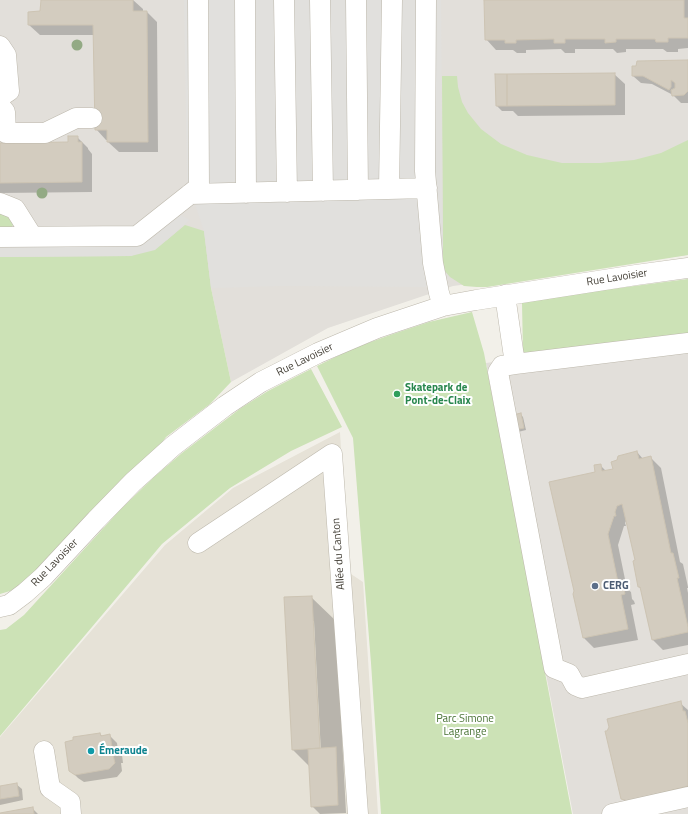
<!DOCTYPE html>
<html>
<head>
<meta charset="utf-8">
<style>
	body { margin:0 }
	canvas { display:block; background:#f2f0e9 }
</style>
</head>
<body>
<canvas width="688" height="814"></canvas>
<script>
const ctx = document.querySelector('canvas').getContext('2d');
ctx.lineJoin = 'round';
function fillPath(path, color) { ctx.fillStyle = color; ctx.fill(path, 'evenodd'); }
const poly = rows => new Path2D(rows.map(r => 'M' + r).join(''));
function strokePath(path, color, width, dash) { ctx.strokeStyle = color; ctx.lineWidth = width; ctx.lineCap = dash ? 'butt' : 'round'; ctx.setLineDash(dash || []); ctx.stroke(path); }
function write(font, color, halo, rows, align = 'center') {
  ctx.font = font + ' "Titillium Web",sans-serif'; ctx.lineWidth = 4; ctx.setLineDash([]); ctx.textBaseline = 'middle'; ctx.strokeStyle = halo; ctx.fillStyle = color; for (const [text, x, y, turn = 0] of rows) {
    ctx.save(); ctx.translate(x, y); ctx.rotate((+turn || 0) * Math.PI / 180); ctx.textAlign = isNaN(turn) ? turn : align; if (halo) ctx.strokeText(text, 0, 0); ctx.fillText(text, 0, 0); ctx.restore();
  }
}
fillPath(poly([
	[340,432,348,572,363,582,378,814,0,814,0,737,165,545,233,488]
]), '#e6e2d7');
fillPath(poly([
	[0,0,688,0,688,255,453,286,328,328,231,382,211,288,150,270,0,269],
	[688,336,688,814,573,814,486,363]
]), '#e2dfda');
fillPath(poly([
	[442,76,457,76,458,87,462,102,468,113,481,129,501,144,527,155,562,163,600,163,634,160,661,153,688,140,688,255,487,287,477,287,464,286,450,277,443,269],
	[0,211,8,214,13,225,10,229,0,229],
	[185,225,204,231,211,288,231,382,210,404,166,437,158,448,23,585,10,591,0,594,0,257,131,256,167,240],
	[688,279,688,335,523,353,522,303,596,291],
	[472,312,484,353,572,814,381,814,371,663,353,438,317,366,354,348,393,334,429,322],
	[311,369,342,427,291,451,230,488,162,544,0,736,0,630,6,629,24,615,120,510,154,477,182,453,241,408,268,391]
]), '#cce2b6');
fillPath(poly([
	[184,0,441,0,443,268,449,278,425,287,282,286,211,288,204,231,187,180],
	[179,214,190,220,167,240,155,250,131,256,0,257,0,245,133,243,152,238]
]), '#e1e0dd');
fillPath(poly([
	[46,0,133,0,143,9,143,12,147,12,157,22,158,152,119,152,108,142,108,140,106,140,96,129,94,35,40,35,29,25,42,12],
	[485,0,688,0,688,48,678,49,678,52,667,52,663,49,626,49,626,52,617,53,613,49,575,49,575,53,565,53,561,49,526,50,526,53,517,53,513,50,496,50,486,39],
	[688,61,688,103,681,103,673,95,652,84,641,83,633,76],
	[614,74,625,84,625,115,518,116,513,111,502,111,497,106,496,75],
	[77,137,88,148,88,149,92,154,92,192,0,193,0,144,69,143],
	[521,415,523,417,526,430,518,432],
	[637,452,643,459,650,457,661,468,680,562,683,564,688,587,688,588,687,588,688,593,688,645,663,650,652,639,641,589,639,587,636,561,627,519,625,523,626,526,624,526,618,545,627,589,631,592,632,599,634,601,635,604,631,605,638,640,594,648,584,638,596,473,600,465,606,471,614,470],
	[311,597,336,621,346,813,320,814,312,806,310,767,293,750],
	[312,621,314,621,321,753,319,753],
	[680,703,688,710,688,799,633,809,622,798],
	[100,734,102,736,109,735,117,743,118,751,122,755,123,763,121,763,122,771,117,777,84,782,78,778,70,770],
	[16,784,22,789,23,800,0,805,0,787],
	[32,808,38,814,0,814]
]), '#0003');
const building = poly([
	[41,0,133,0,133,11,147,11,148,142,107,142,107,130,95,130,93,25,28,25,28,12,40,11,41,0],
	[484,0,684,0,684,18,688,18,688,38,668,38,668,42,656,42,655,39,616,39,616,42,605,43,605,39,565,39,565,43,554,43,554,39,516,40,516,43,505,43,505,40,485,40,484,0],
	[688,60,688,91,684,95,672,96,671,90,675,88,675,83,671,80,671,87,669,90,643,76,632,76,632,66,636,66,637,61,688,60],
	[615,73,615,105,507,106,507,74,615,73],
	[495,74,507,74,507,106,496,106,495,74],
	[68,136,78,136,78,142,82,142,82,182,0,183,0,143,68,142,68,136],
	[521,413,524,428,515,430,510,422,517,414,521,413],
	[637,451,639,459,651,456,671,553,673,553,679,578,677,578,688,627,688,632,652,640,640,587,638,587,633,561,635,560,622,504,617,506,615,512,616,516,614,516,608,534,618,582,621,581,622,590,624,589,625,594,621,595,628,629,583,638,573,594,574,591,549,482,595,472,594,465,601,464,602,471,613,469,611,462,617,460,618,456,637,451],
	[312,596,320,748,292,750,284,597,312,596],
	[681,701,683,711,685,711,688,723,688,786,628,801,621,799,605,731,607,731,609,727,607,719,681,701],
	[100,733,101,736,110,734,112,747,115,746,116,755,113,755,115,763,109,769,75,775,69,771,65,742,73,740,73,737,100,733],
	[336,747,338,805,311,807,308,749,336,747],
	[17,783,19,796,0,799,0,786,17,783],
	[33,807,34,814,0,814,0,813,33,807]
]);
fillPath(building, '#d3ccbf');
strokePath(building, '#cdc4b3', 1);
const minor = poly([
	[245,0,246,193],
	[284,0,287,192],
	[320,0,323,191],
	[356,0,358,190],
	[426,0,425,171,433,263,439,293,443,306],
	[0,46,6,55,9,91,0,97],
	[0,106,5,112,6,133,45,133,76,118,92,118],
	[389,189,392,0],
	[190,194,427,188],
	[0,203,15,209,32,236],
	[0,237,137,236,199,187,198,0],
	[505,295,515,364,502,366,498,372,554,668,569,674,575,685,582,688,688,664],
	[515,364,688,343],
	[198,543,332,454,358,814],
	[0,607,9,605,25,593,43,577,96,520,133,482,173,446,225,406,261,382,318,353,377,328,443,306,476,300,636,275,688,268],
	[44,751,50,788,70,802,71,814],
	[612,814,688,797]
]);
strokePath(minor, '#bdb8ac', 21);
strokePath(minor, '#fff', 20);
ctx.fillStyle = '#93aa84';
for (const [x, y] of [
	[77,45],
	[42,193]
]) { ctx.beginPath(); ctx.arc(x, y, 5.5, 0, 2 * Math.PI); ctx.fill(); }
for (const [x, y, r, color] of [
	[397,394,4,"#2e9e5b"],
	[595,586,4,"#5c6f8a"],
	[91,751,4,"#0f9aa8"]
]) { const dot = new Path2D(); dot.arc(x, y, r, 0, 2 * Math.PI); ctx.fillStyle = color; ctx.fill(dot); strokePath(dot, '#fff', 1.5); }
write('11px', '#454138', '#fff', [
	["Rue Lavoisier",617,278,-9],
	["Rue Lavoisier",305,360,-26],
	["Allée du Canton",339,554,-94],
	["Rue Lavoisier",55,563,-46]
]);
write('bold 11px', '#27864d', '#fff', [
	["Skatepark de",405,388],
	["Pont-de-Claix",405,401]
], 'left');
write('bold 11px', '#4e5e75', '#fff', [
	["CERG",603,586]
], 'left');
write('11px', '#467032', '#fff', [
	["Parc Simone",465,719],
	["Lagrange",465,732]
]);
write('bold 11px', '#0d838f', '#fff', [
	["Émeraude",99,751]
], 'left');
</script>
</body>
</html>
